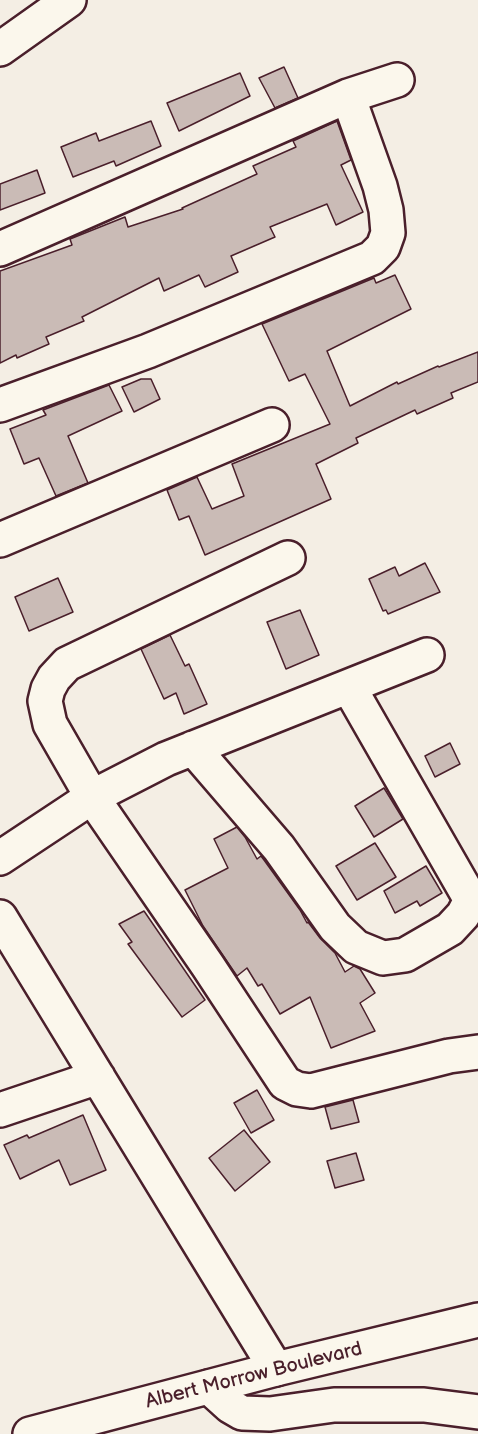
<!DOCTYPE html>
<html>
<head>
<meta charset="utf-8">
<style>
	body { margin:0 }
	canvas { display:block; background:#f4eee4 }
</style>
</head>
<body>
<canvas width="478" height="1434"></canvas>
<script>
const ctx = document.querySelector('canvas').getContext('2d');
ctx.lineJoin = 'round';
function fillPath(path, color) { ctx.fillStyle = color; ctx.fill(path, 'evenodd'); }
const poly = rows => new Path2D(rows.map(r => 'M' + r).join(''));
function strokePath(path, color, width, dash) { ctx.strokeStyle = color; ctx.lineWidth = width; ctx.lineCap = dash ? 'butt' : 'round'; ctx.setLineDash(dash || []); ctx.stroke(path); }
function write(font, color, halo, rows, align = 'center') {
  ctx.font = font + ' "Balsamiq Sans",sans-serif'; ctx.lineWidth = 4.5; ctx.setLineDash([]); ctx.textBaseline = 'middle'; ctx.strokeStyle = halo; ctx.fillStyle = color; for (const [text, x, y, turn = 0] of rows) {
    ctx.save(); ctx.translate(x, y); ctx.rotate((+turn || 0) * Math.PI / 180); ctx.textAlign = isNaN(turn) ? turn : align; if (halo) ctx.strokeText(text, 0, 0); ctx.fillText(text, 0, 0); ctx.restore();
  }
}
const building = poly([
	[284,67,298,98,275,108,259,78,284,67],
	[240,73,250,96,179,131,167,103,240,73],
	[151,121,161,146,116,166,114,161,73,177,61,147,96,133,99,141,151,121],
	[337,121,351,160,341,165,363,212,336,225,327,204,270,227,275,237,231,256,238,272,205,287,199,275,164,291,159,278,82,317,84,321,46,337,49,344,17,358,16,355,0,363,0,271,72,245,70,239,125,217,128,227,183,209,182,208,257,174,253,166,296,147,293,141,337,121],
	[37,170,45,193,0,210,0,184,37,170],
	[395,275,411,309,327,351,350,406,397,382,398,384,438,366,439,367,478,352,478,382,451,393,453,398,417,414,415,410,356,438,358,443,316,464,331,499,205,555,189,516,179,520,167,490,197,477,212,509,244,496,232,464,330,424,305,374,289,381,262,324,374,278,376,283,395,275],
	[141,379,151,379,160,399,134,412,122,387,141,379],
	[109,385,122,411,68,436,88,483,56,496,39,458,24,464,10,429,46,415,43,410,109,385],
	[425,563,440,592,388,614,386,610,383,611,369,579,395,567,399,576,425,563],
	[58,578,73,612,29,631,15,597,58,578],
	[300,610,319,655,286,669,267,622,300,610],
	[170,635,185,666,189,664,207,704,184,714,176,693,164,699,141,649,170,635],
	[450,743,460,764,435,777,425,756,450,743],
	[384,788,403,819,374,837,355,806,384,788],
	[237,827,245,837,257,859,261,856,264,860,300,910,307,923,308,922,320,938,335,953,345,972,354,966,360,969,375,993,360,1003,375,1031,331,1048,310,997,280,1014,262,984,258,986,247,968,237,976,203,926,185,890,228,868,214,839,237,827],
	[375,843,396,877,357,900,336,866,375,843],
	[426,866,442,893,420,906,417,901,395,913,384,891,426,866],
	[144,911,205,1000,182,1017,128,944,132,942,119,924,144,911],
	[257,1090,274,1120,251,1133,234,1103,257,1090],
	[353,1100,359,1122,331,1129,325,1107,353,1100],
	[83,1115,106,1170,70,1185,59,1160,20,1179,4,1145,27,1135,29,1138,83,1115],
	[244,1130,270,1162,235,1191,209,1158,244,1130],
	[356,1153,364,1180,335,1188,327,1161,356,1153]
]);
fillPath(building, '#cabbb6');
strokePath(building, '#4a1f2b', 1.5);
const minor = poly([
	[0,49,69,0],
	[0,249,348,96,397,80],
	[0,405,148,351,372,258,383,247,388,233,386,210,380,186,348,96],
	[0,540,272,425],
	[288,558,67,664,54,678,48,689,45,701,50,724,92,797,208,966,285,1083,297,1089,311,1091,449,1056,478,1052],
	[193,748,279,848,335,927,356,947,383,958,405,955,450,929,463,915,471,900,349,687],
	[0,858,92,797,166,759,427,655],
	[0,917,276,1369],
	[0,1110,98,1077],
	[209,1387,230,1406,242,1413,270,1414,334,1405,424,1405,478,1412]
]);
const major = poly([
	[30,1434,276,1369,478,1320]
]);
strokePath(minor, '#4a1f2b', 38);
strokePath(major, '#4a1f2b', 38);
strokePath(minor, '#fbf7ec', 33);
strokePath(major, '#fbf7ec', 33);
write('20px', '#4a1f2b', '#fbf7ec', [
	["Albert Morrow Boulevard",254,1376,-14]
]);
</script>
</body>
</html>
